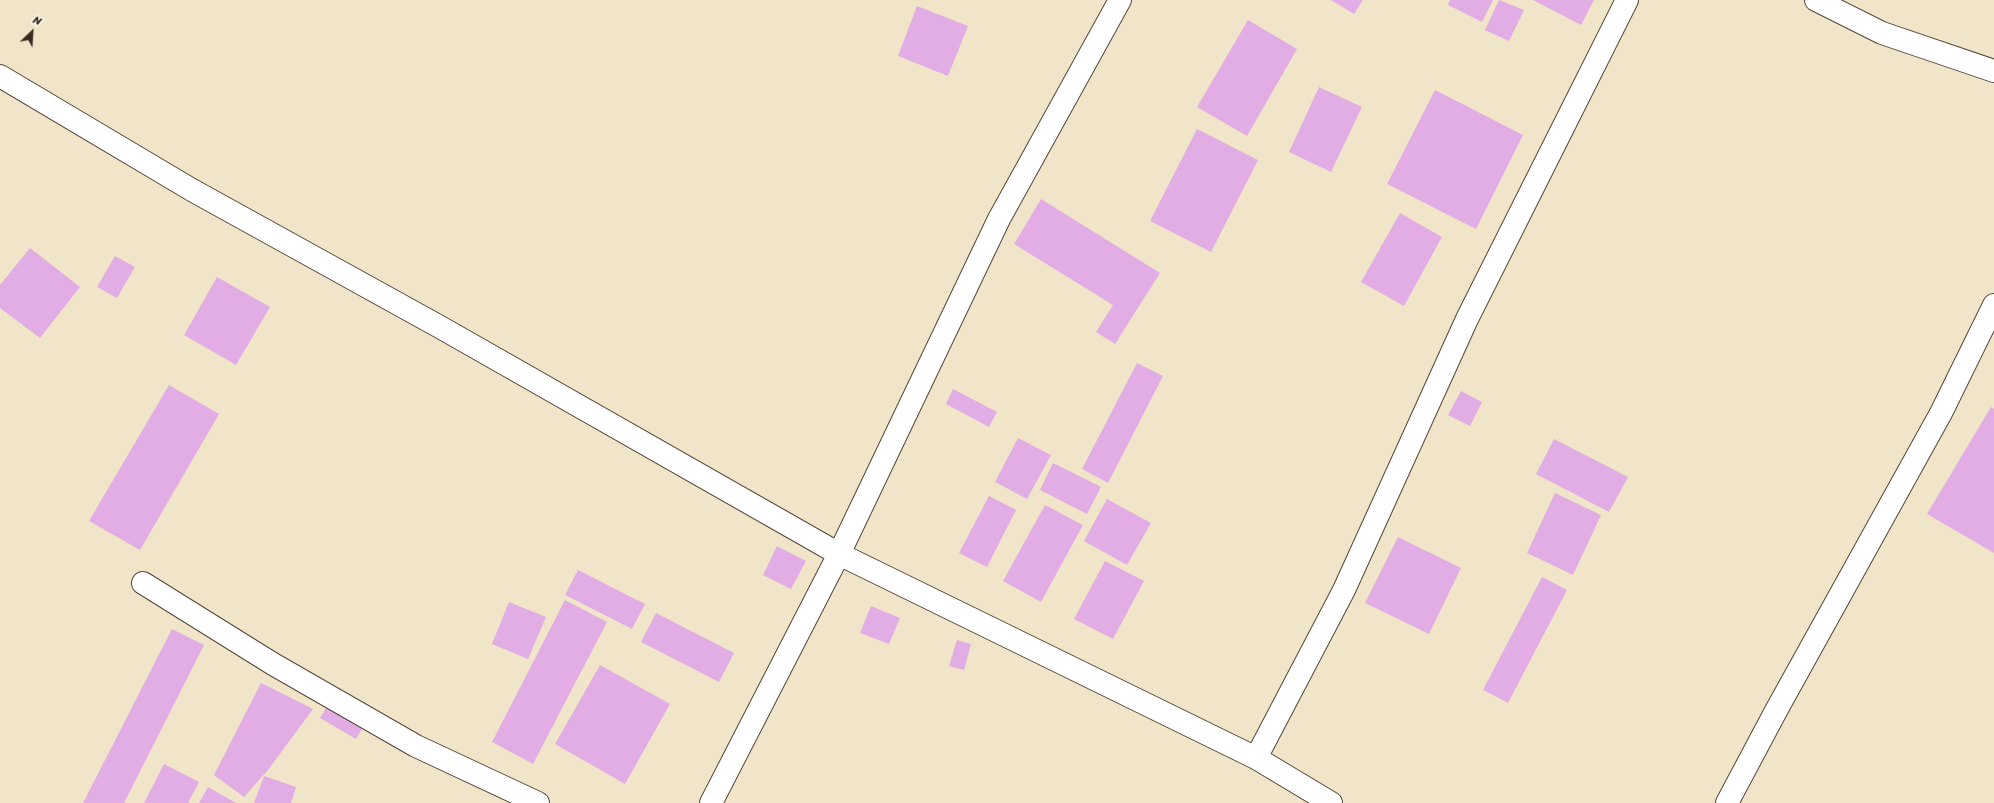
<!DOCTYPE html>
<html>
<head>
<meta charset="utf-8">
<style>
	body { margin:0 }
	#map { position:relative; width:1994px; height:803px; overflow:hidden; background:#f0e5c8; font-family:Sriracha,sans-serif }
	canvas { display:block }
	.north { position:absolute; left:12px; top:12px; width:40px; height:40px; -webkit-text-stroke:3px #fbf7ec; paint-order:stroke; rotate:25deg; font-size:11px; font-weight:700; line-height:16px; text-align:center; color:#3b2a1e }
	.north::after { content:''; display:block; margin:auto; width:14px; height:18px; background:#3b2a1e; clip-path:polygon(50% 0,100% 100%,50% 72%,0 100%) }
</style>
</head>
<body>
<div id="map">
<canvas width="1994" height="803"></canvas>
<div class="north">N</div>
</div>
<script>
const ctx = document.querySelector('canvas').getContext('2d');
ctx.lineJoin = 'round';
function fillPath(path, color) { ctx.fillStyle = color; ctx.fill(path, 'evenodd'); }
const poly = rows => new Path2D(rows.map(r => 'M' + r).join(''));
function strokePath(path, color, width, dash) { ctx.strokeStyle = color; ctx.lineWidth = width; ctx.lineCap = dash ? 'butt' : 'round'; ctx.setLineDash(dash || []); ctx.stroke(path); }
fillPath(poly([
	[1331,0,1363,0,1354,14],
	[1450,0,1493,0,1482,22,1448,5],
	[1499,0,1524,10,1509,41,1485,30],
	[1533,0,1594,0,1581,25],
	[917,6,968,26,948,76,898,56],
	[1248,20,1297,49,1247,136,1197,107],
	[1319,87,1362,107,1331,172,1289,152],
	[1435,90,1523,135,1476,229,1387,184],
	[1197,129,1258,160,1211,252,1150,221],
	[1041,199,1160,273,1115,344,1096,332,1113,305,1014,244],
	[1400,213,1442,237,1404,306,1361,282],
	[30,248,80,287,40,338,0,308,0,285],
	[115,256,135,267,117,298,97,287],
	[217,277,270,307,236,365,184,335],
	[1137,363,1163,376,1108,483,1082,469],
	[169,385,219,414,140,550,89,521],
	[953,389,997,412,989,427,946,404],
	[1461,391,1482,402,1470,426,1448,415],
	[1991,407,1994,409,1994,553,1927,514],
	[1018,438,1051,455,1027,499,995,482],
	[1554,439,1628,477,1609,512,1536,474],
	[1053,463,1101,487,1087,514,1040,490],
	[1555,493,1601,515,1573,575,1527,553],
	[989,496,1016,510,987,567,959,553],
	[1107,499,1151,523,1127,565,1084,541],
	[1045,505,1083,525,1041,602,1003,581],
	[1398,537,1461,568,1429,634,1365,603],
	[777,546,806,561,791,589,763,575],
	[1105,561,1144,581,1113,639,1074,619],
	[578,570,645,604,632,629,565,595],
	[1542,577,1567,590,1508,703,1483,690],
	[565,600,607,622,533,764,492,742],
	[509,602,546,617,528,659,492,644],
	[871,606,900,618,889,644,860,633],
	[656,613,734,653,719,682,641,642],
	[172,629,204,645,124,803,83,803],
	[957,640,971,644,964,670,949,666],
	[600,665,670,704,625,784,555,744],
	[261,683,313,709,268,770,244,797,214,775],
	[329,703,365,724,356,739,320,718],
	[164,764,199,782,188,803,144,803],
	[264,776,296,787,291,803,254,803],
	[208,787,236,803,199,803]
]), '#e1ade4');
const minor = poly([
	[1816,0,1882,33,1994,71],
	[0,76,192,190,440,327,839,554,1256,758,1331,803],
	[143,583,273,664,416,746,538,803],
	[1256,758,1344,590,1467,319,1627,0],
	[711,803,839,554,999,219,1120,0],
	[1727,803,1777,709,1941,413,1994,305]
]);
strokePath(minor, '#564638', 24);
strokePath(minor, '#fff', 22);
</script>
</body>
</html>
